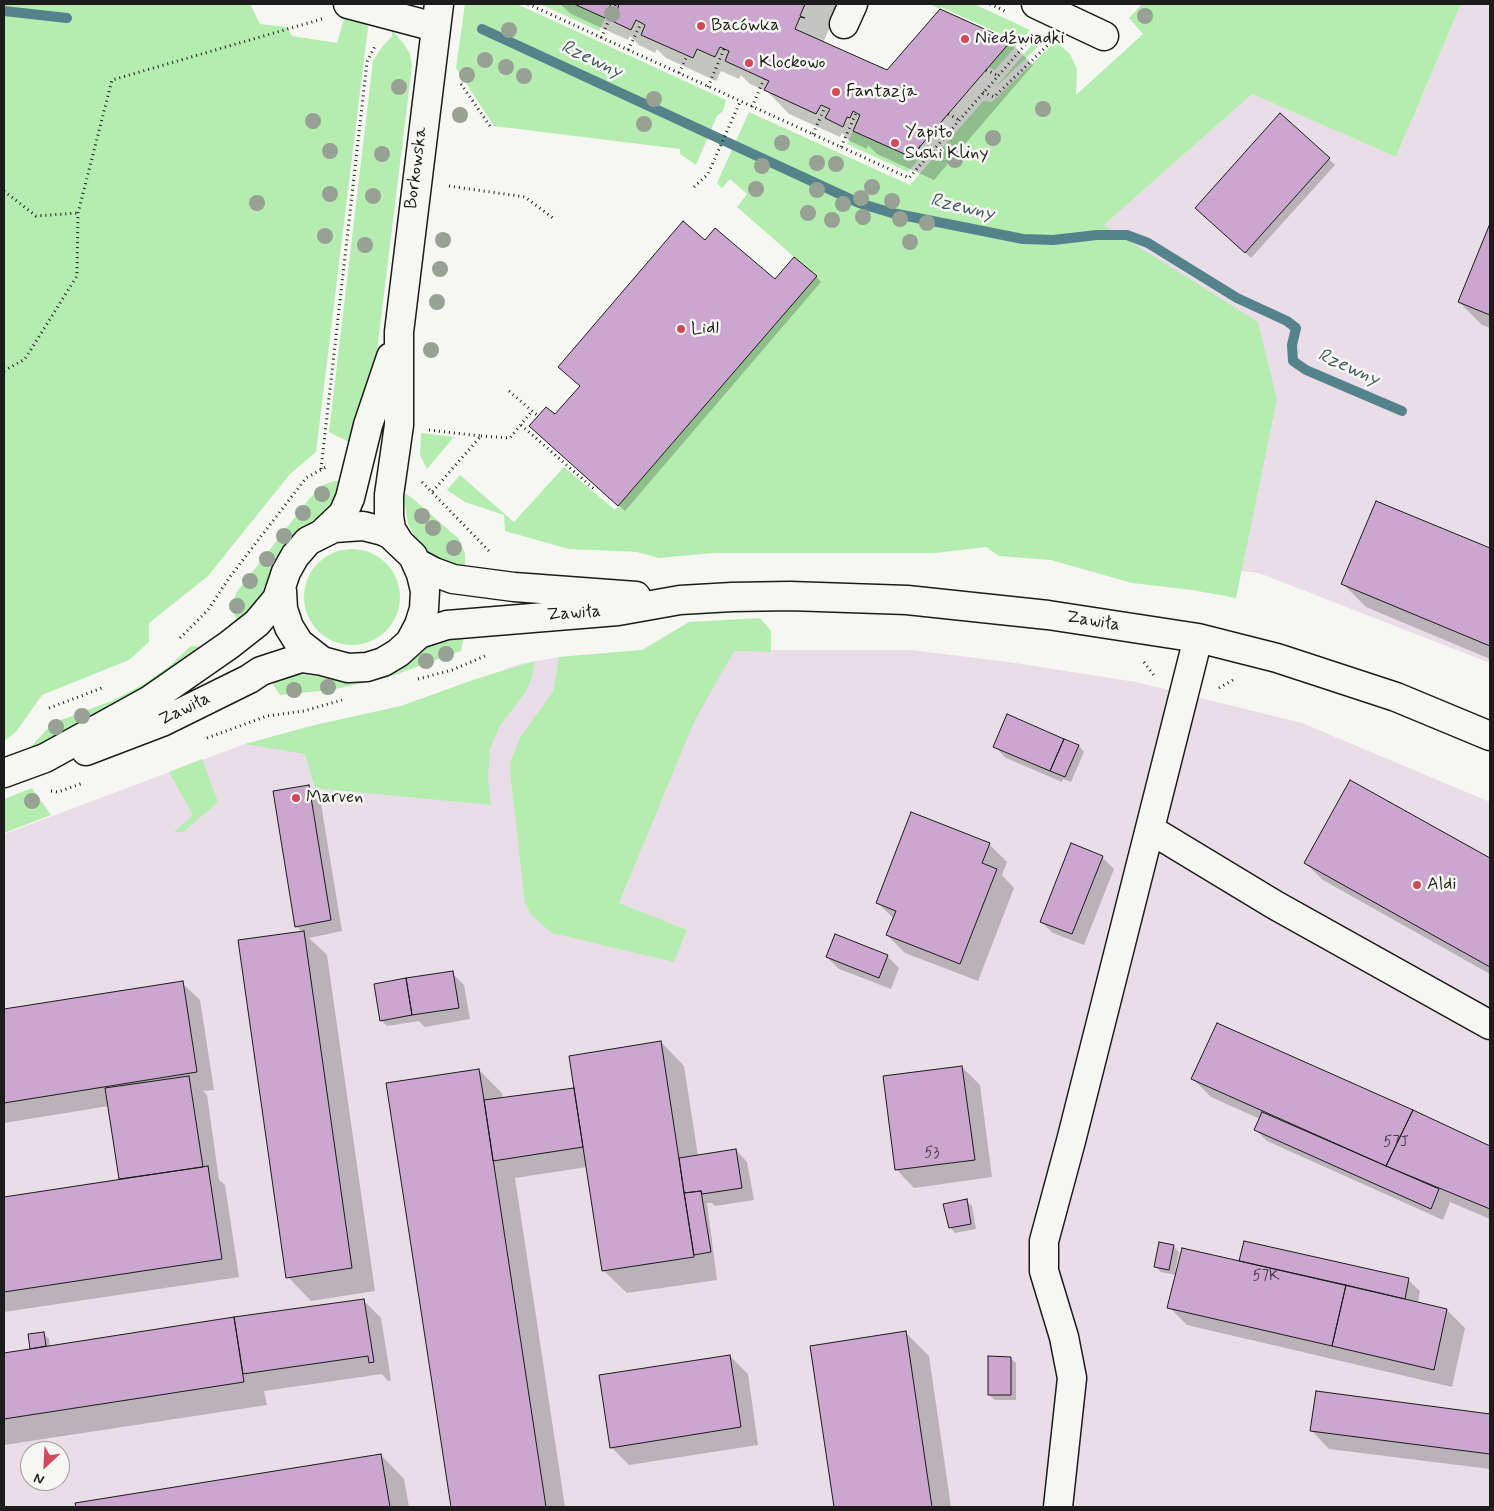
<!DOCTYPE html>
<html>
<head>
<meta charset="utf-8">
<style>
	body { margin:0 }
	#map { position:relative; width:1494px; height:1511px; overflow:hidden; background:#f6f6f2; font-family:Mynerve,sans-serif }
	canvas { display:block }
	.frame { position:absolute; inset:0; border:5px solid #1c1c1c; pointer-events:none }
	.north { position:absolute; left:20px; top:1441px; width:50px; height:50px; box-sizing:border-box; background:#f6f6f2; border:1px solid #9f9f9c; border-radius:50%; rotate:205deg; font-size:14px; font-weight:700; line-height:20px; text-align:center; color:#1c1c1c }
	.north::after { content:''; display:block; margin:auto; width:18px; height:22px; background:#d1495b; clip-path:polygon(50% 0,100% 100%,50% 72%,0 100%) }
</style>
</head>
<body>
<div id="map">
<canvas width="1494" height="1511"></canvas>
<div class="frame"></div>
<div class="north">N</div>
</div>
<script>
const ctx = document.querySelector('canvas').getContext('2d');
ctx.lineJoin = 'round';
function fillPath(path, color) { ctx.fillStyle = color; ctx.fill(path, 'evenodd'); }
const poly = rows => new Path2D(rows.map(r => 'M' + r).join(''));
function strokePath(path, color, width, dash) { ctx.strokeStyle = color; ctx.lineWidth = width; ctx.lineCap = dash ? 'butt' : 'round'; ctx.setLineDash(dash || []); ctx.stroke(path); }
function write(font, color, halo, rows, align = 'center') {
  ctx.font = font + ' Mynerve,sans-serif'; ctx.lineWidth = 5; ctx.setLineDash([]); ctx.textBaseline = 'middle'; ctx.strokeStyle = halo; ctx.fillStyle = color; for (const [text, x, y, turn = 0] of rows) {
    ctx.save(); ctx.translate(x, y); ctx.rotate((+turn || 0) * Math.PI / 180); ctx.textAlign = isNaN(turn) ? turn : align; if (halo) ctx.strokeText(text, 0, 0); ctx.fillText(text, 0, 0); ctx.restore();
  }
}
fillPath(poly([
	[1461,4,1490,4,1490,663,1259,573,1241,571,1277,400,1104,225,1252,94,1396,157],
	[642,650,911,650,1008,662,1136,682,1302,723,1490,802,1490,1507,4,1507,4,834,245,744,315,725,401,706,520,664,559,657],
	[30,1451,60,1451,60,1481,30,1481]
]), '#e9dee8');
fillPath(poly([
	[4,4,250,4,260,24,287,27,292,36,337,43,345,15,366,19,368,27,316,452,290,474,208,576,149,623,149,642,129,660,42,695,16,732,4,741],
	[465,4,517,4,726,100,723,111,717,116,696,165,680,154,680,149,494,126,456,68],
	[540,4,574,4,605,18,599,31],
	[929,4,974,4,1030,30,995,70,988,67,1012,39,941,7,940,9],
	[1142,4,1461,4,1396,157,1252,94,1104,225,1258,322,1277,400,1236,598,1192,590,1132,583,1051,560,999,556,986,547,936,553,714,553,659,558,637,552,569,549,505,531,504,515,465,502,447,490,460,475,514,522,564,467,615,510,816,276,737,207,747,194,730,179,722,188,717,183,749,112,910,185,983,101,992,102,1056,41,1070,54,1077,69,1076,95,1143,34,1129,18],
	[392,32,394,32,404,44,410,54,412,66,375,367,351,443,329,432,373,61,381,48,392,36],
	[1041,34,1048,37,995,88,1035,41],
	[853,131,910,157,917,150,924,153,908,172,847,144],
	[421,433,454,437,427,469,420,455],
	[334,481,342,481,328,509,294,536,283,549,273,566,264,595,238,624,232,608,236,593,310,498,323,485],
	[403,492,411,497,459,539,465,554,465,571,429,556,420,547,408,524],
	'304 597a48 48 0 1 1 96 0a48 48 0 1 1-96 0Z',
	[760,618,771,631,771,652,734,651,694,722,619,903,687,930,674,962,552,933,531,915,525,903,510,772,511,760,521,736,553,692,559,657,642,650,689,622],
	[464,636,461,651,389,677,367,682,331,690,280,695,270,680,286,674,299,674,341,680,414,656,428,645,439,641],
	[191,646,207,647,174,671,66,735,28,750,53,723,114,700,144,684,168,667],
	[535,661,531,680,525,693,499,727,490,749,488,778,491,805,315,788,305,754,245,744,315,725,401,706,473,680],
	[202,759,218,802,183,832,174,832,193,815,169,772],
	[32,788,51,815,4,833,4,799]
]), '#b5edb0');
fillPath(poly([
	[560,4,840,4,823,43,887,72,940,10,1010,42,1033,65,934,180,877,154,868,145,867,149,850,141,842,133,840,137,789,114,768,92,750,84,741,75,739,79,721,71,716,81,666,58,657,49,655,53,639,45,630,36,628,40,571,14],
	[1280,115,1335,165,1251,258,1202,213],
	[1489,228,1490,228,1490,328,1482,325,1459,302],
	[705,242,775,281,816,276,821,282,625,511,536,431,555,416],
	[1376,502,1490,550,1490,659,1366,607,1343,584],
	[1007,715,1079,746,1084,752,1071,782,1063,779,1062,782,1006,758,994,746],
	[1351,781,1490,860,1490,974,1323,880,1305,863],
	[308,786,320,798,342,931,309,938,327,955,375,1291,311,1301,288,1277,303,932,296,926],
	[989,844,1007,862,1002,875,1014,888,978,981,905,953,887,935,894,919,877,902],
	[1102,857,1114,869,1084,945,1053,933,1041,922],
	[887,956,899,968,891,989,839,969,827,957],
	[452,973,464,985,470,1019,425,1027,419,1021,387,1026,381,1020],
	[182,983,200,1000,214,1090,203,1091,207,1095,219,1180,225,1185,239,1277,4,1312,4,1198,121,1180,109,1106,4,1123,4,1010],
	[661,1042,684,1066,698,1156,736,1150,747,1162,754,1200,715,1206,712,1203,707,1203,717,1280,627,1293,603,1270,587,1167,515,1178,565,1507,453,1507,388,1084,479,1070,502,1093,503,1099,573,1089],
	[962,1067,980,1085,992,1177,914,1188,897,1170],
	[1193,1079,1413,1112,1490,1148,1490,1219,1450,1202,1443,1220,1267,1141,1256,1130,1260,1119,1211,1097],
	[967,1201,972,1206,976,1229,955,1233,950,1227],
	[1173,1246,1179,1252,1175,1272,1177,1272,1243,1263,1408,1280,1420,1291,1418,1303,1447,1310,1465,1328,1452,1387,1187,1325,1169,1307,1176,1275,1161,1272,1156,1267],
	[363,1300,381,1318,391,1380,388,1381,382,1374,264,1391,267,1405,4,1445,4,1354,32,1350,31,1348,43,1333,49,1339,50,1347],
	[905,1332,929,1356,951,1507,836,1507,811,1347],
	[730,1356,748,1374,758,1445,629,1465,611,1447],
	[1010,1358,1016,1363,1016,1400,995,1400,989,1395],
	[1317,1393,1490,1415,1490,1469,1329,1449,1312,1431],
	[381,1455,404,1479,409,1507,77,1507,77,1504]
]), '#0003');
strokePath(poly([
	[4,11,67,18],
	[482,29,859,203,892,213,1023,239,1053,240,1097,235,1127,235,1148,243,1237,298,1287,321,1296,328,1292,345,1293,361,1306,370,1402,411]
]), '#54838c', 10);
const building = poly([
	[574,4,611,4,605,18,574,4],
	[619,4,805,4,800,16,805,18,800,17,795,29,887,70,940,9,1011,41,911,157,853,131,860,115,853,111,850,118,847,117,843,127,825,118,830,109,821,105,816,114,764,90,769,81,725,61,729,51,720,47,715,57,697,49,693,58,641,35,645,25,636,20,631,30,614,22,619,4],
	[1280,113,1330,158,1245,253,1195,208,1280,113],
	[683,221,705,240,715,228,775,279,794,257,817,276,618,506,529,426,546,407,555,414,580,386,558,367,683,221],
	[1489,226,1490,227,1490,315,1458,302,1489,226],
	[1376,501,1490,548,1490,646,1341,584,1376,501],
	[1007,714,1064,739,1050,771,993,747,1007,714],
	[1064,739,1079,745,1065,777,1050,771,1064,739],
	[1350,780,1490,858,1490,967,1304,863,1350,780],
	[309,785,331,920,295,927,273,791,309,785],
	[911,812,990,843,982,863,997,869,960,964,886,935,896,911,876,903,911,812],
	[1071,843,1103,856,1072,934,1040,922,1071,843],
	[304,931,352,1268,286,1278,238,940,304,931],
	[835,934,888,955,879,978,826,957,835,934],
	[453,971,459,1008,412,1015,406,978,453,971],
	[406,978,412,1015,380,1021,374,984,406,978],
	[183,981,197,1072,4,1103,4,1009,183,981],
	[1217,1023,1413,1110,1386,1166,1191,1079,1217,1023],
	[661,1041,694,1257,602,1271,569,1056,661,1041],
	[962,1066,975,1160,895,1170,883,1076,962,1066],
	[479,1069,484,1100,546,1507,451,1507,414,1265,386,1083,479,1069],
	[189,1076,203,1167,119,1179,105,1088,189,1076],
	[574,1088,583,1147,493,1161,484,1100,574,1088],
	[1413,1110,1490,1146,1490,1209,1386,1166,1413,1110],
	[1262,1112,1439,1189,1431,1209,1254,1130,1262,1112],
	[736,1149,742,1188,702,1194,701,1191,684,1193,679,1158,736,1149],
	[208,1166,222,1259,4,1292,4,1197,208,1166],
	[701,1191,711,1252,694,1255,684,1193,701,1191],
	[967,1199,971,1224,949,1228,943,1204,967,1199],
	[1244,1241,1409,1278,1405,1299,1239,1261,1244,1241],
	[1159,1242,1174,1245,1169,1270,1154,1267,1159,1242],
	[1182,1248,1346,1285,1332,1346,1167,1308,1182,1248],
	[1346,1285,1447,1309,1434,1370,1332,1346,1346,1285],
	[364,1299,374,1362,369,1363,368,1356,243,1374,234,1317,364,1299],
	[234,1317,244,1382,4,1419,4,1353,234,1317],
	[906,1331,932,1507,834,1507,810,1346,906,1331],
	[44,1332,46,1346,30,1349,28,1334,44,1332],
	[730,1355,741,1427,610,1448,599,1375,730,1355],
	[988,1356,1011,1357,1011,1395,988,1395,988,1356],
	[1316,1391,1490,1414,1490,1454,1310,1431,1316,1391],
	[381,1454,390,1507,76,1507,75,1503,381,1454]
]);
fillPath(building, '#cba6cf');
strokePath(building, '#1c1c1c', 1);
const minor = poly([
	[348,4,435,27],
	[1036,4,1104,36],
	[844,24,853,4],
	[325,531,343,514,350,498,368,425,391,357],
	[399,542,391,529,389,516,389,495,399,425,399,332,439,4],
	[417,563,434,572,453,579,514,587,636,596],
	[282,591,283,609,289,627,299,643,322,661,348,668,367,667,383,662,398,653,419,634,447,625,618,611,680,600,732,597,790,596,907,600,1048,615,1198,638,1277,658,1396,697,1490,736],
	[86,751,162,722,249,679,261,671,301,658,322,661],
	[4,773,45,758,150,700,229,645,257,623,277,599,286,572,295,556,308,541,334,528,363,526,383,531,391,535,413,556,421,574,425,591,424,609,419,625,411,640],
	[1151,830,1275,905,1490,1025],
	[1058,1507,1072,1378,1064,1337,1044,1271,1044,1241,1071,1141,1198,638]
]);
strokePath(minor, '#1c1c1c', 31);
strokePath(poly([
	[528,4,909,178,1032,37],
	[990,4,1005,11],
	[601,38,616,4],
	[628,50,641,23],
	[986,70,997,75],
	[679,73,687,56],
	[461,84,492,129],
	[708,87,724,49],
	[983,92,994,97,1049,44],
	[752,107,764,79],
	[948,114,959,120],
	[813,134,825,107],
	[841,147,856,113],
	[919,147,931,152],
	[449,186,525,197,553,218],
	[694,187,708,174,740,102],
	[4,191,36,216,78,213],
	[4,371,25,359,77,276,78,213,112,80,322,19],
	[509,391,538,416],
	[521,425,594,489],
	[429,430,481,436,432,492],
	[481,436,510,438,532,411],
	[321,469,367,62,376,44],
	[422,482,489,551],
	[180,638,208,610,229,578,306,478,326,467],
	[1144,662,1155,677],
	[418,679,452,670,485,656],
	[1219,688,1233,680],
	[49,708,102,688],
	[207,738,267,716,304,711,342,700],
	[51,791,58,792,83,783]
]), '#1c1c1c', 3, [1, 4]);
strokePath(minor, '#f6f6f2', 28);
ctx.fillStyle = '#97a194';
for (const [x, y] of [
	[612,14],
	[1145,16],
	[509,30],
	[485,60],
	[506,67],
	[467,75],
	[524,76],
	[399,87],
	[654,99],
	[1043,109],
	[460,115],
	[313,121],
	[644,124],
	[993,138],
	[782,143],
	[330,151],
	[382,154],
	[955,160],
	[817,163],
	[836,164],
	[762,166],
	[872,187],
	[756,189],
	[817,190],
	[330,194],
	[373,196],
	[861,198],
	[892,201],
	[257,203],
	[843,204],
	[808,213],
	[863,217],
	[900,219],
	[832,220],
	[927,223],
	[325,236],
	[443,240],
	[910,242],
	[365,245],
	[440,269],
	[437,302],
	[431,350],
	[322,494],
	[303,513],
	[422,516],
	[433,528],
	[284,536],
	[454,548],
	[267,559],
	[250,581],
	[237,606],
	[446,654],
	[426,661],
	[328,687],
	[294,690],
	[82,716],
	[56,727],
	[32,801]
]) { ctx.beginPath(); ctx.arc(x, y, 8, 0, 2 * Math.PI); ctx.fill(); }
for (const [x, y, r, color] of [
	[701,26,5,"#d1495b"],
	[965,39,5,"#d1495b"],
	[749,63,5,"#d1495b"],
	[836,92,5,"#d1495b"],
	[895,143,5,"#d1495b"],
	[681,329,5,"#d1495b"],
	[296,798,5,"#d1495b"],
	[1417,885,5,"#d1495b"]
]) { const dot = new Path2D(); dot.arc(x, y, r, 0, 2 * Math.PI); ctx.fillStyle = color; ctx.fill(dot); strokePath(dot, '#f6f6f2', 2); }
write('15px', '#483e49', null, [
	["57J",1396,1143],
	["53",932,1154],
	["57K",1266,1277]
]);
write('18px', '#1c1c1c', '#f6f6f2', [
	["Bacówka",711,26],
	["Niedźwiadki",975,39],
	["Klockowo",759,63],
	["Fantazja",846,92],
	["Yapito",905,133],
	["Sushi Kliny",905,154],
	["Lidl",691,329],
	["Marven",306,798],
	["Aldi",1427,885]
], 'left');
write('18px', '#1c1c1c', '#f6f6f2', [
	["Borkowska",417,168,-83],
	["Zawiła",574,614,-4],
	["Zawiła",1093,622,9],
	["Zawiła",185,710,-26]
]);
write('italic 19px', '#3d585d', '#f6f6f2', [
	["Rzewny",591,60,25],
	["Rzewny",962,208,13],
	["Rzewny",1348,368,24]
]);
</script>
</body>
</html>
